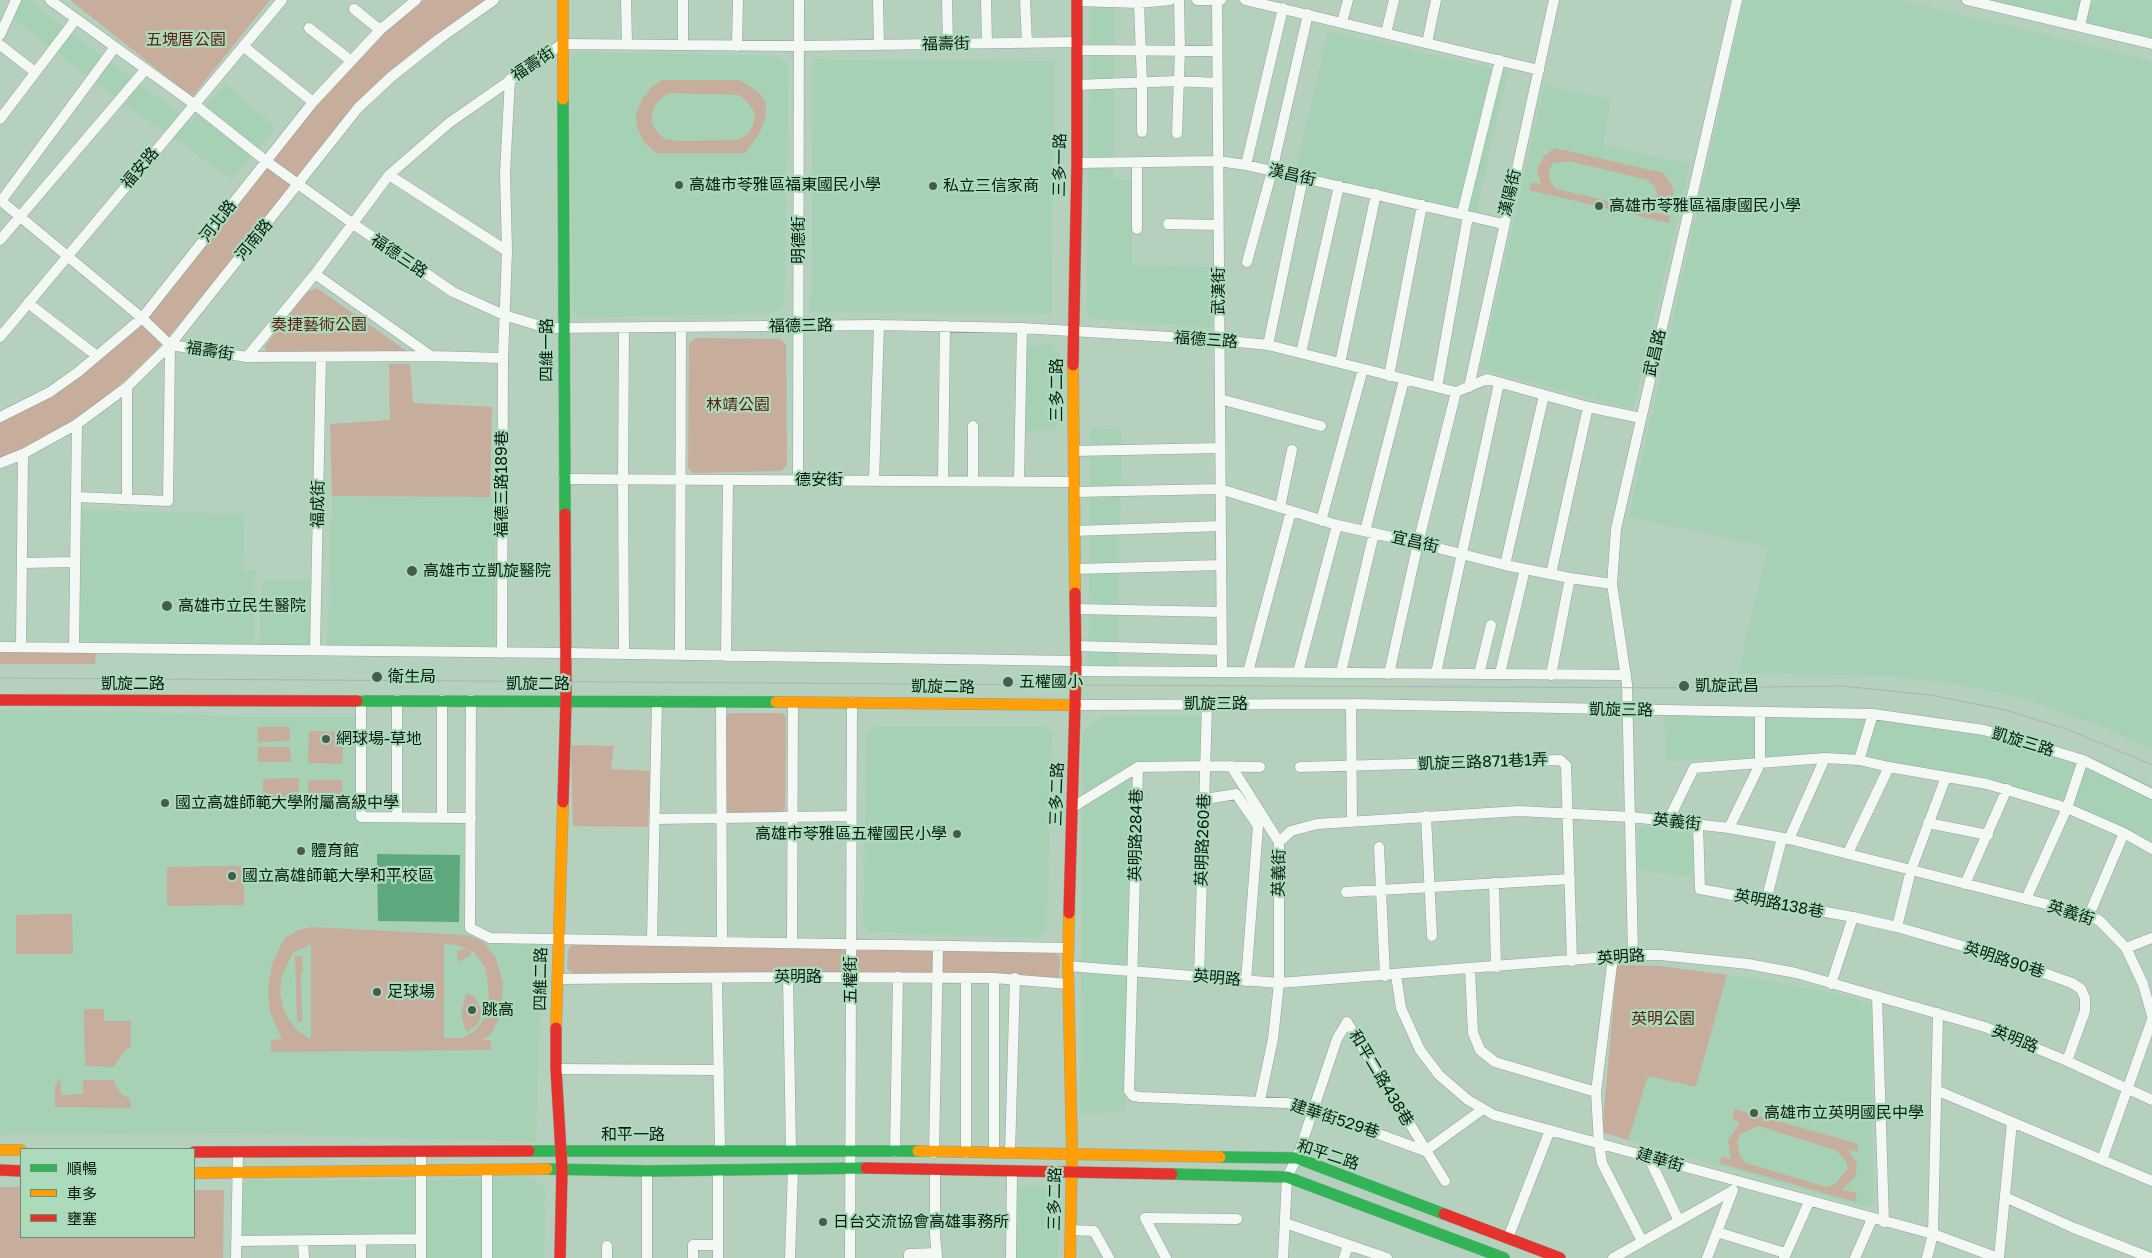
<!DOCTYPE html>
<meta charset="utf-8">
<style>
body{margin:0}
#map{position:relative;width:2152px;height:1258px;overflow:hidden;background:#b6d0be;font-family:"Golos Text","Noto Sans TC",sans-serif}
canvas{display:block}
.legend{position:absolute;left:20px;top:1148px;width:175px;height:90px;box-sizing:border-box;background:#abdbbb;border:1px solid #6b8f77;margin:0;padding:6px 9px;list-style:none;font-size:15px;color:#0a1c11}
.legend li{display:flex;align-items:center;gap:10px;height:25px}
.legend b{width:25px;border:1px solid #6b8f77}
</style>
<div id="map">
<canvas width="2152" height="1258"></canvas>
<ul class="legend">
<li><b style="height:6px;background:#30b455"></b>順暢</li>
<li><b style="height:6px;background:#ff9f0a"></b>車多</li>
<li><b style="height:6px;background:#e5322d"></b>壅塞</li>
</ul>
</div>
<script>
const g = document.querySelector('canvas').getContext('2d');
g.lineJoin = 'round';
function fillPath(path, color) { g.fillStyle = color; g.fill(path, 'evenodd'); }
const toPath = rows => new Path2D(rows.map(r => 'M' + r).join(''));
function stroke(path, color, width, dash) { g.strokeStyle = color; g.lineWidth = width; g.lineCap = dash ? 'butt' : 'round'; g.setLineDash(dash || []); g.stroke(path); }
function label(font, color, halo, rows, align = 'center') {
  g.font = font + ' "Golos Text","Noto Sans TC",sans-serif'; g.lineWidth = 4.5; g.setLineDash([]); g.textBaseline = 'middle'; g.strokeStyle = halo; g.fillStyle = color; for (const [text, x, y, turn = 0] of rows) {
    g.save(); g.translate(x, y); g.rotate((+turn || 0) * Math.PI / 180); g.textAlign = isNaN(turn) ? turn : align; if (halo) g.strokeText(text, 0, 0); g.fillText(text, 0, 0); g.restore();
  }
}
fillPath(toPath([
 [13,0,28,0,191,122,225,84,276,128,232,179,124,104,7,14],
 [1089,0,1115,0,1114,180,1132,179,1132,265,1209,267,1213,328,1087,318],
 [1744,0,1901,0,2152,61,2152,749,2106,728,2025,699,1957,684,1889,676,1738,673,1768,547,1629,517],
 [1981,0,2152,0,2152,43],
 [1328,31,1508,72,1475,218,1294,177],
 [577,52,778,56,789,66,784,305,773,313,579,318,572,310,570,60],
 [813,59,1054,61,1052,314,811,312],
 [1544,85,1611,100,1603,145,1690,164,1633,409,1481,369],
 [1052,344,1060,355,1057,429,1026,431,1025,346],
 [1091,428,1122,430,1117,667,1092,669,1088,663],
 [332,496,495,497,495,646,327,645],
 [82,510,245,514,243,570,256,570,253,646,78,641],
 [262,580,316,580,312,647,259,646],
 [1663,706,1819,708,1928,715,2010,734,2107,763,2152,786,2152,842,2062,802,1976,778,1851,755,1667,761],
 [0,710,115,711,248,717,356,717,356,821,464,822,463,930,489,943,542,942,536,1142,235,1133,0,1135],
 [1103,716,1204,716,1204,764,1136,765,1125,1111,1080,1114,1083,732],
 [874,726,1045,726,1052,733,1047,928,1038,938,869,932,863,922,867,733],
 [1643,826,1691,834,1696,843,1693,877,1639,870,1637,830],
 [1727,975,1765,980,1829,992,1872,1004,1873,1203,1863,1207,1628,1140,1648,1076,1696,1087],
 [531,1176,545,1189,544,1258,425,1258,424,1233,248,1238,240,1231,240,1190,247,1180,431,1180],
 [1043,1185,1059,1195,1058,1258,1015,1258,1017,1186]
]), '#a7d1b4');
fillPath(toPath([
 [70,0,270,0,192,97],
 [424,0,488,0,389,75,282,198,166,340,145,361,105,399,57,433,0,459,0,423,53,395,129,326,291,128,394,23],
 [662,80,739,80,751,87,760,94,766,104,765,120,759,134,745,153,656,153,644,142,637,127,636,115,642,99,652,87],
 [669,93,739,95,748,103,755,113,753,125,748,134,737,140,676,141,665,139,658,133,652,124,652,115,654,107,660,99],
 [1555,148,1663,173,1672,185,1674,193,1671,200,1653,212,1670,216,1669,223,1529,190,1532,182,1541,185,1537,169,1545,155],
 [1569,161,1648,180,1655,187,1657,194,1654,201,1637,208,1556,189,1550,181,1549,170,1553,163],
 [317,288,411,354,266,353,265,346,307,292],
 [696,338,780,339,786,344,787,465,781,471,693,473,688,467,689,343],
 [389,364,410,364,413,403,492,407,490,497,332,496,330,424,390,420],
 [0,651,96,652,95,664,0,664],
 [729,713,782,713,786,717,785,808,781,813,729,814,725,810,725,718],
 [258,727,290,727,290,741,258,742],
 [309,731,344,732,342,764,308,763],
 [571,745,614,746,611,769,650,771,648,827,573,826],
 [258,747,290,747,291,762,258,762],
 [299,778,299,798,263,798,263,779],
 [308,780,342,780,342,799,308,799],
 [244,866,244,905,167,906,167,867],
 [72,914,73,954,16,954,16,915],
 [311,927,467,935,482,941,495,956,503,983,501,1015,491,1034,483,1040,490,1040,491,1050,271,1052,271,1040,282,1039,270,1012,268,990,272,964,284,939,296,931],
 [311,944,311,1038,310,1039,297,1030,289,1020,283,1008,280,992,282,975,293,953],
 [444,944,457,945,474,952,485,967,487,976,489,998,485,1018,475,1031,463,1038,444,1038],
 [572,943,1054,952,1060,957,1059,977,1054,980,574,974,567,969,568,950],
 [465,949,470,951,471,955,458,962,457,951],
 [295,956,302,956,303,973,301,974,302,1022,297,1022],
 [1617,965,1661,966,1727,975,1696,1087,1648,1076,1628,1140,1602,1132],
 [466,994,473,996,478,1002,482,1013,477,1025,466,1032,461,1014],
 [84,1009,104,1009,104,1021,131,1021,131,1046,123,1052,114,1067,85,1066],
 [60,1078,61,1095,83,1094,83,1080,114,1080,117,1089,123,1095,130,1099,131,1108,55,1107,55,1086],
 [1735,1109,1858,1144,1857,1152,1848,1149,1857,1164,1856,1175,1842,1190,1857,1193,1855,1202,1719,1163,1722,1157,1731,1159,1728,1140,1740,1123,1732,1119],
 [1758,1126,1836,1150,1846,1161,1848,1169,1835,1184,1826,1187,1746,1163,1740,1156,1737,1142,1741,1134],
 [0,1187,21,1187,21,1237,194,1237,194,1190,224,1190,223,1258,0,1258]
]), '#c6ad9c');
fillPath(toPath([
 [377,854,460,855,459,922,378,921]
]), '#5ea87e');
const street = toPath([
 [50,0,194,104,266,161,352,223,453,292,504,315,547,328,879,325,1022,328,1219,340,1268,345,1456,392,1487,379,1588,407,1641,418],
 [626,0,627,44],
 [683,0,683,45],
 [878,0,879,45],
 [947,0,948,44],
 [986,0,987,43],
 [1025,0,1027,43],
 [1197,0,1221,0],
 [1217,0,1222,671],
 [1245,0,1539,70],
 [1967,0,2152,44],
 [1077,1,1139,3,1170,0],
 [1139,3,1142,84,1142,132],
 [354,9,380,30],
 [1342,22,1348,0],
 [2080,26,2086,0],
 [309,28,350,60],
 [1386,33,1394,0],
 [0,35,16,0],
 [1427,43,1436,0],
 [0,45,35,72],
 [243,46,313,102],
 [737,46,738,0],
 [1077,50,1217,51],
 [1077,85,1178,81,1217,83],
 [0,119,76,19],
 [1177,133,1180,50,1179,0],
 [1077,163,1218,161,1246,165,1503,224],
 [1246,165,1283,8],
 [389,175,507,251],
 [0,200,142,318,170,345],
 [1,201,115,47],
 [1462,214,1500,60],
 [1168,224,1218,225],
 [1137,229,1137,163],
 [0,240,145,70],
 [1247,262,1272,171,1308,14],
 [315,274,431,356],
 [28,303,97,356],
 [0,337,282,0],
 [170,345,247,357,315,274,389,175,449,123,562,44,798,46,1077,42],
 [1268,345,1303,178],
 [1301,353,1339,186],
 [247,357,431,356,503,358],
 [1340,363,1376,194],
 [1389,376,1422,205],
 [1437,387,1468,216],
 [1469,387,1554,0],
 [1220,399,1321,426],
 [0,417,50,392,78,372,142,318,313,102,380,30,416,0],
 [973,426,973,480],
 [1074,451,1220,448],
 [0,463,23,454,77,424,127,387,170,345,358,108,391,77,439,39,494,0],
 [564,479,1074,482],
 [798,480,799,0],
 [874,480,879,325],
 [943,480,945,326],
 [1019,480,1022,328],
 [1074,492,1220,489,1337,525,1418,543,1505,565,1570,578,1612,584],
 [77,497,168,501,170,345],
 [127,499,127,387],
 [1280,507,1292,450],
 [1321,521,1363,369],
 [1074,531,1221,526],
 [1365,531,1404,380],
 [22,563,75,562],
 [1505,565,1544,395],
 [1075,569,1221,565],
 [1551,574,1588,407],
 [1075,609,1221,612],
 [1075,646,1222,650],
 [0,647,566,653,1075,661],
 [21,647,23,454],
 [74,647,77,424],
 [315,650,321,357],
 [502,653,503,358,507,251,505,173,510,79],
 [624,654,623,480,624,328],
 [680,655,681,327],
 [726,656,728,481],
 [1076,671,1626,675],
 [1248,672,1291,511],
 [1298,672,1337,525],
 [1341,672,1374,533],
 [1436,673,1499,383],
 [1500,673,1525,569],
 [1389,674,1418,543,1456,392],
 [1479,674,1491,625],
 [1551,675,1570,578],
 [361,700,361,817,471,818],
 [471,700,470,928,490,938,1068,948],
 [721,702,722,942],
 [1351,704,1352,821],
 [1076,705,1351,704,1873,714,1984,730,2083,760,2152,794],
 [1859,760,1873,714],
 [1231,766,1279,842],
 [1260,767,1205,766,1138,767,1129,1091,1133,1096,1141,1097,1287,1103,1313,1110,1425,1151,1483,1109],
 [1300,767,1560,760,1566,765,1572,961],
 [1205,799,1236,794,1258,826,1246,981],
 [1073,807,1138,767],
 [1426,816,1432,936],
 [397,817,397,700],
 [442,818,442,700],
 [655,819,852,816],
 [1668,821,1694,768,1825,758,1859,760,1889,767,1987,784,2067,808,2124,833,2152,849],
 [1928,823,1988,835],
 [1698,824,1700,889,1853,917,1831,984],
 [1729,828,1760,764,1760,712],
 [1789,839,1825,758],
 [1379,847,1385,976],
 [1848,853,1889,767],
 [1494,883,1496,967],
 [1965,884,2007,789],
 [1346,892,1570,879],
 [2026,899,2067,808,2083,760],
 [1766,901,1782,838],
 [2089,915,2124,833],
 [1853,917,1897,927,1990,954,2072,983,2081,989,2085,998,2085,1011,2067,1061],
 [1897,927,1911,870,1946,777],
 [652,940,657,701],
 [792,943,793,702],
 [2126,948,2152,938],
 [1633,955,1627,684,1612,584,1616,529,1737,0],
 [1613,957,1596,1092,1599,1144,1602,1163,1642,1241],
 [1068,966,1279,983,1633,955,1660,955,1748,964,1796,973,1985,1027,2067,1061,2152,1100],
 [1470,969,1473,1033,1480,1050,1495,1062,1596,1092],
 [1396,975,1401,1008,1420,1050,1439,1075,1468,1100,1494,1115,1933,1234,1998,1258],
 [788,977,791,1150],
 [1199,977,1207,704],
 [717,978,720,1150],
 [966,978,966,1153],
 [557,979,788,977,994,978,1069,984],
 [1877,996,1884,1222],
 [556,1069,719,1070],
 [1936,1090,2152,1181],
 [1260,1100,1273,1039,1279,983,1279,842,1291,831,1317,824,1519,811,1631,817,1729,828,1789,839,2089,915,2100,921,2126,948,2143,984,2152,1016],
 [895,1152,898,977],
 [934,1153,938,946],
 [994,1153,994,978],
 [1010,1153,1015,978],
 [1648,1156,1679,1221],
 [2102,1160,2152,1020],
 [935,1170,935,1235,937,1258],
 [487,1171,487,1258],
 [647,1171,647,1258],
 [2005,1197,2074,1228,2151,1258],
 [1285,1223,1387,1258],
 [1071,1230,1094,1231,1109,1258],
 [1717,1232,1785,1253],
 [1508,1238,1550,1130],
 [236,1241,421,1239],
 [361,1241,361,1258],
 [303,1242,304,1258],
 [236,1258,238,1152],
 [421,1258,421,1152],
 [607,1258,607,1246],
 [693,1258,693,1245,718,1245],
 [718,1258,718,1170],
 [790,1258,793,1169],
 [850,1258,852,702],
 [909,1258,909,1254,937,1253],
 [1011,1258,1012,1171],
 [1166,1258,1145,1218,1237,1219],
 [1283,1258,1287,1177,1297,1158,1337,1039,1347,1022,1445,1181],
 [1344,1258,1348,1245],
 [1613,1258,1730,1192],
 [1707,1258,1733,1190],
 [1784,1258,1809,1202],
 [1855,1258,1872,1219],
 [1927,1258,1933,1234,1938,1013],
 [1999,1258,2012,1122]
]);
const fast = toPath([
 [563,99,565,514],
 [357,701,776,702],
 [529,1151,918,1151],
 [1220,1157,1297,1158,1444,1214],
 [547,1169,647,1171,866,1168],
 [1172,1174,1287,1177,1504,1258]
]);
const slow = toPath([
 [563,0,563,99],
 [1073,365,1075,593],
 [776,702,1076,705],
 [1069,913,1068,966,1072,1153,1070,1258],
 [556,1028,563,802],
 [0,1150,21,1150],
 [918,1151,1220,1157],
 [194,1173,547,1169]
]);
const jam = toPath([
 [1073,365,1077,163,1077,0],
 [0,700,357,701],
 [563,802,566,701,565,514],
 [1069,913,1076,671,1075,593],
 [556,1028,556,1069,562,1169,560,1258],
 [194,1152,529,1151],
 [866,1168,1172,1174],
 [0,1170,21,1171],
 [1444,1214,1560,1258]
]);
stroke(street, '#90a496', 11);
stroke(fast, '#90a496', 12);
stroke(slow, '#90a496', 12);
stroke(jam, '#90a496', 12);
stroke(street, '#f4f8f5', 10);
stroke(fast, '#30b455', 11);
stroke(slow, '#ff9f0a', 11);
stroke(jam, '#e5322d', 11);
stroke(toPath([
 [0,678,1076,685,1684,688,1842,686,1930,695,2006,710,2072,731,2152,765]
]), '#acb1ae', 1);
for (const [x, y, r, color] of [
 [679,185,5,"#465b4e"],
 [933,186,5,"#465b4e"],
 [1599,206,5,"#465b4e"],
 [412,571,6,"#465b4e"],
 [167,606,6,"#465b4e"],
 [377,677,6,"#465b4e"],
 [1008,682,6,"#465b4e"],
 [1684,686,6,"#465b4e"],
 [326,739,5,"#465b4e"],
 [165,803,5,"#465b4e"],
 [957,834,5,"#465b4e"],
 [301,851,5,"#465b4e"],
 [232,876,5,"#465b4e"],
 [377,992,5,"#465b4e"],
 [472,1010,5,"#465b4e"],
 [1754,1113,5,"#465b4e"],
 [823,1222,5,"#465b4e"]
]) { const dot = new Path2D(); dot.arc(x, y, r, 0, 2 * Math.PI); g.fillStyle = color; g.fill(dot); stroke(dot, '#abdbbb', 2); }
label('16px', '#5b2011', '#abdbbb', [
 ["五塊厝公園",186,40],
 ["奏捷藝術公園",319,325],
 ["林靖公園",738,405],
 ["英明公園",1663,1019]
]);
label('16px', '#0a1c11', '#abdbbb', [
 ["福壽街",946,44,-1],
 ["福壽街",533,64,-34],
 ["三多一路",1060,165,-89],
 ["福安路",140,168,-50],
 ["漢昌街",1292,175,13],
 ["漢陽街",1510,193,-77],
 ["河北路",218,221,-52],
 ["河南路",254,240,-51],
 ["明德街",799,240,-90],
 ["福德三路",399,256,34],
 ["武漢街",1219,291,-90],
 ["福德三路",801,326,-1],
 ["福德三路",1206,340,4],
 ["四維一路",547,350,-90],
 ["福壽街",210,351,9],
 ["武昌路",1655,353,-77],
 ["三多二路",1057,390,-90],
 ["德安街",819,480],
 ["福德三路189巷",502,484,-90],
 ["福成街",318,504,-89],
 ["宜昌街",1415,542,13],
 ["凱旋二路",133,684],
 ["凱旋二路",538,684],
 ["凱旋二路",943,687,1],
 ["凱旋三路",1216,704],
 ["凱旋三路",1621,710,1],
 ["凱旋三路",2023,742,17],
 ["凱旋三路871巷1弄",1483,762,-2],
 ["三多二路",1057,794,-88],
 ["英義街",1677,822,6],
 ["英明路284巷",1136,835,-89],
 ["英明路260巷",1203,840,-88],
 ["英義街",1279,873,-89],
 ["英明路138巷",1779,904,11],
 ["英義街",2071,913,18],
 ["英明路",1621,957,-4],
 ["英明路90巷",2004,960,18],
 ["英明路",798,977],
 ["英明路",1217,978,5],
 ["四維二路",541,979,-89],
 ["五權街",851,980,-90],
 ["英明路",2015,1039,22],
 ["和平二路438巷",1381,1078,59],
 ["建華街529巷",1335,1119,18],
 ["和平一路",633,1135],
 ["和平二路",1328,1155,18],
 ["建華街",1660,1160,16],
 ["三多二路",1055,1199,-89]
]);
label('16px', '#0a1c11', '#abdbbb', [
 ["高雄市苓雅區福東國民小學",689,185],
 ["私立三信家商",943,186],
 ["高雄市苓雅區福康國民小學",1609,206],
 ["高雄市立凱旋醫院",423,571],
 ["高雄市立民生醫院",178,606],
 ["衛生局",388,677],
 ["五權國小",1019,682],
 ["凱旋武昌",1695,686],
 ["網球場-草地",336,739],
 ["國立高雄師範大學附屬高級中學",175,803],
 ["高雄市苓雅區五權國民小學",947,834,"right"],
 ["體育館",311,851],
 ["國立高雄師範大學和平校區",242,876],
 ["足球場",387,992],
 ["跳高",482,1010],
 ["高雄市立英明國民中學",1764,1113],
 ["日台交流協會高雄事務所",833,1222]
], 'left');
</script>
